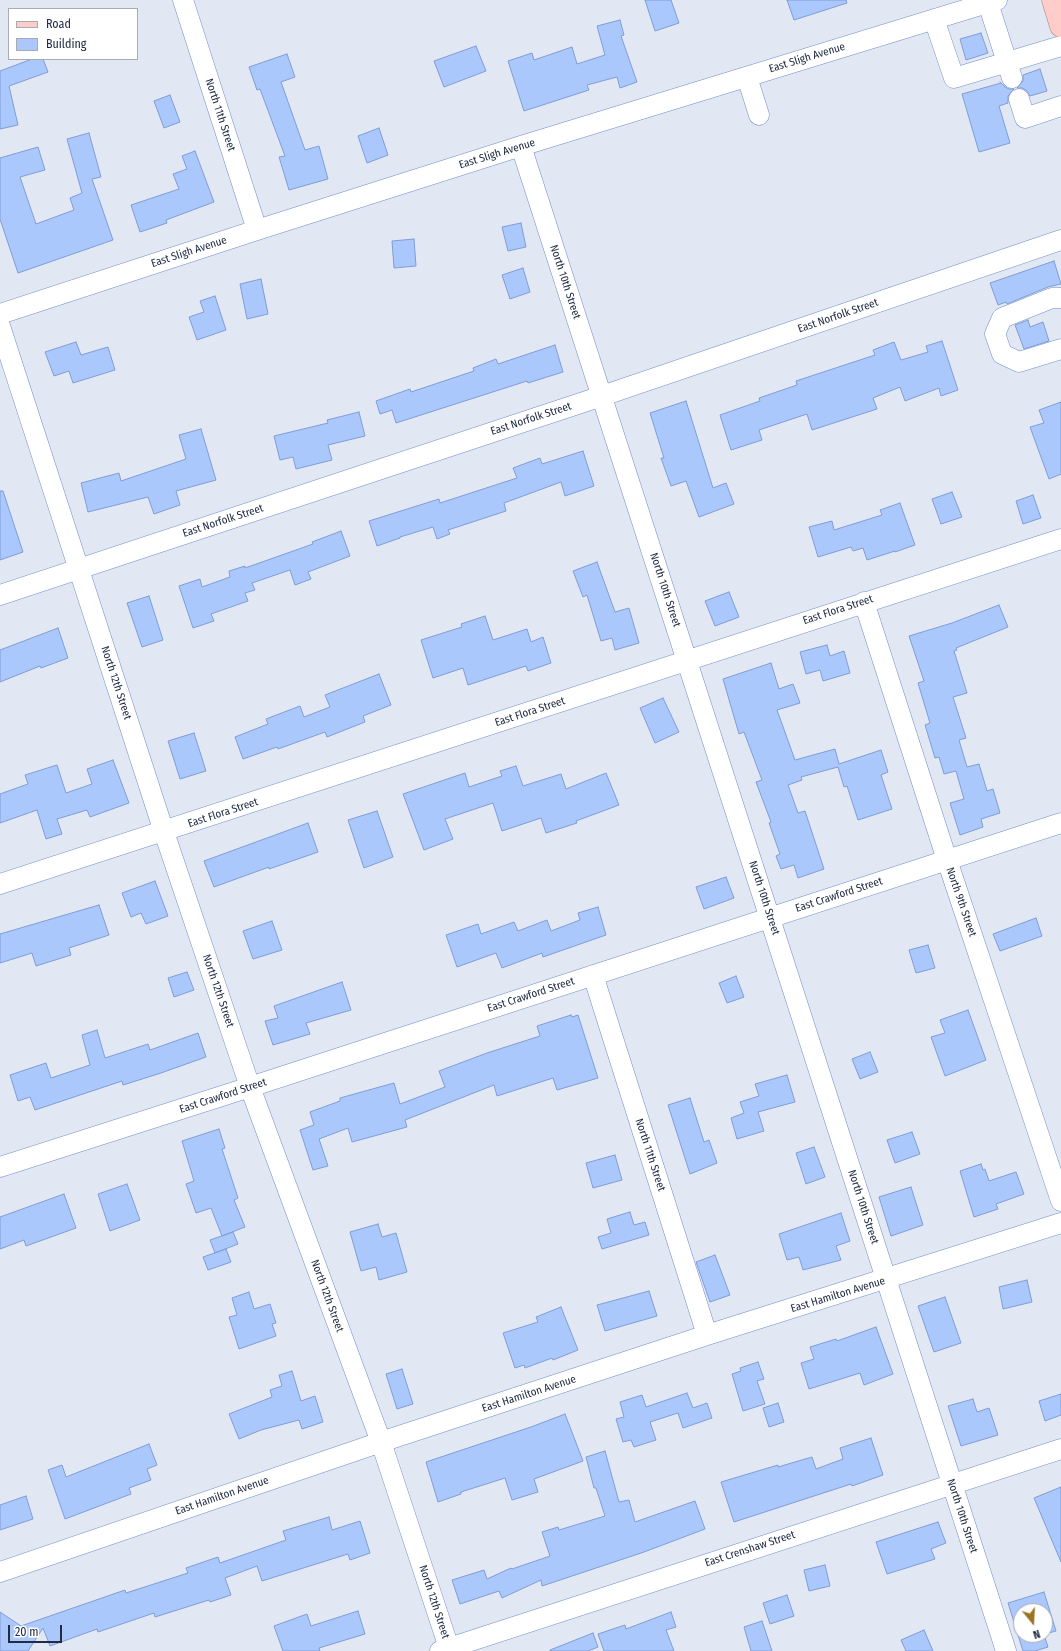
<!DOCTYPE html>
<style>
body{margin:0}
#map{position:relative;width:1061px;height:1651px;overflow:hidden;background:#e1e8f4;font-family:"Fira Sans Condensed",sans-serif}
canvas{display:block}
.legend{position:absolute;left:8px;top:8px;width:130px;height:52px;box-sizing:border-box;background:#fff;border:1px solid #a6abb4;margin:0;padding:5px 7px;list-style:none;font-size:12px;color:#202c43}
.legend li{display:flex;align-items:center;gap:8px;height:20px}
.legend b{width:20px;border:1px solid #a6abb4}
.north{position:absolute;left:1013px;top:1603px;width:40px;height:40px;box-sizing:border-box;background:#fff;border:1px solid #a6abb4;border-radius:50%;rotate:162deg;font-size:11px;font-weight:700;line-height:16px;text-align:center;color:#202c43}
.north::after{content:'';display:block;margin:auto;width:14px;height:18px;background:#9b7521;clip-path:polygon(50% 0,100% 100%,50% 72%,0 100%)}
.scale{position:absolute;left:8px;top:1625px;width:54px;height:18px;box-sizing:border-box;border:2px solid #202c43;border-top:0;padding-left:5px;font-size:12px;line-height:14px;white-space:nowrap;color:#202c43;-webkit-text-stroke:3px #fff;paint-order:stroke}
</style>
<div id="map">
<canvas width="1061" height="1651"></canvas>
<ul class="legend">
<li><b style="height:5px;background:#feccc9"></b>Road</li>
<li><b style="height:11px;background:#abc8fd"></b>Building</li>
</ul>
<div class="north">N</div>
<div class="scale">20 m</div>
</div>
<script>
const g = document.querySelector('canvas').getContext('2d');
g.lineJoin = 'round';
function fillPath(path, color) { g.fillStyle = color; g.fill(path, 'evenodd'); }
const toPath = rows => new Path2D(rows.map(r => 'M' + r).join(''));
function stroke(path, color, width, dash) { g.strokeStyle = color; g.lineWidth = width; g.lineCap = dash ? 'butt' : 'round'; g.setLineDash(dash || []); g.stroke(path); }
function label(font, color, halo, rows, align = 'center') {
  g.font = font + ' "Fira Sans Condensed",sans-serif'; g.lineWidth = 3; g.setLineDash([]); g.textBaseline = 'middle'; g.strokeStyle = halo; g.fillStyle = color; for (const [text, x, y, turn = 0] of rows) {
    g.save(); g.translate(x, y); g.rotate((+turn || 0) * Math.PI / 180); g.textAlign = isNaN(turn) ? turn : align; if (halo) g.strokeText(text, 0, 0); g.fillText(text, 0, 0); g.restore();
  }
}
const building = toPath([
 [645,0,671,0,679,23,655,31,645,0],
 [787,0,846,0,847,3,794,20,787,0],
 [620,20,624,35,621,36,637,82,620,88,617,77,587,85,589,90,524,111,508,61,532,53,534,60,572,47,577,64,605,55,597,26,620,20],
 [981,33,988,53,966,60,960,39,981,33],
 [476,46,486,71,444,87,434,61,476,46],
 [287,54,295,77,281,82,305,150,319,146,328,179,289,190,279,157,285,156,260,89,257,90,249,67,287,54],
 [32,59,43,59,48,72,9,86,18,125,0,129,0,71,32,59],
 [1040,69,1047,91,1030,96,1026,90,1022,88,1017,88,1023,81,1023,75,1040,69],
 [1000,82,1005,87,1009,89,1014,89,1008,96,1008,103,999,106,1010,143,979,152,962,94,1001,83,1000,82],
 [170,95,180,122,164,128,154,101,170,95],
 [379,128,388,155,367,163,358,136,379,128],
 [89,133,101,177,92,179,113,240,18,273,0,219,0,158,38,147,45,170,20,177,36,224,74,210,70,198,82,193,67,139,89,133],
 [195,151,214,202,166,220,167,223,140,232,131,205,179,189,173,174,187,169,182,156,195,151],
 [521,223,526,247,508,251,502,227,521,223],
 [414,239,416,266,394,268,392,241,414,239],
 [1054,261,1061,284,1048,287,1007,304,1006,302,998,305,990,283,1054,261],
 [523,268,530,292,510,299,502,275,523,268],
 [261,279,268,314,247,319,240,284,261,279],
 [215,296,226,330,197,340,189,317,204,312,200,301,215,296],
 [1028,320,1030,327,1043,322,1049,341,1024,349,1015,325,1028,320],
 [942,341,958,390,941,396,939,388,905,401,900,387,873,398,877,409,812,430,807,414,759,430,762,440,731,450,720,415,760,401,759,398,797,385,796,381,875,355,873,350,894,342,901,360,928,352,926,346,942,341],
 [76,342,81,355,108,347,115,370,73,383,69,371,54,376,45,352,76,342],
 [555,345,563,372,528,383,527,381,396,423,392,410,380,414,376,401,410,389,411,392,474,371,473,368,496,359,498,364,555,345],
 [686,401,713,488,726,483,734,504,699,517,686,481,671,486,661,458,664,458,650,413,686,401],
 [1061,402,1061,474,1049,479,1030,427,1044,423,1039,410,1061,402],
 [359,412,365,436,328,445,332,460,296,469,293,457,280,460,274,436,328,423,327,420,359,412],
 [201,429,216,480,176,491,180,505,154,514,148,497,88,512,81,483,119,473,121,481,186,459,179,435,201,429],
 [583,451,594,486,565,496,561,482,504,503,506,511,448,530,450,534,437,539,433,527,400,537,400,538,377,546,369,521,439,499,440,503,517,478,513,468,540,458,542,464,583,451],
 [0,491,3,491,23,552,0,560,0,491],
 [952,492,962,517,941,524,932,499,952,492],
 [1033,495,1041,518,1023,524,1016,501,1033,495],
 [900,503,915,545,895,552,895,551,867,560,863,548,853,551,851,547,818,557,809,527,832,521,834,530,882,515,880,510,900,503],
 [341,531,350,556,308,572,311,579,295,585,290,570,252,583,255,590,245,593,248,601,211,614,214,621,193,628,179,586,200,579,202,587,230,577,229,571,245,566,245,568,313,544,312,542,341,531],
 [597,562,615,612,629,608,639,643,615,650,612,638,601,641,587,595,583,597,573,571,597,562],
 [729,592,739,617,715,626,705,601,729,592],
 [149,596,163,640,142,647,127,603,149,596],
 [999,605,1008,627,956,648,957,650,954,651,967,693,953,697,966,738,959,740,967,767,979,764,987,791,993,789,1000,813,981,819,983,827,960,835,950,803,964,799,956,771,944,774,939,757,935,758,925,725,930,723,918,683,924,681,909,636,952,623,999,605],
 [485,616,493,640,527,629,531,642,543,637,551,663,528,671,526,666,468,685,463,668,433,678,421,640,462,627,461,624,485,616],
 [58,628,68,658,41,668,40,666,0,682,0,650,58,628],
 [827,645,830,656,844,651,850,673,823,681,820,670,806,674,800,652,827,645],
 [771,663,779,689,793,684,800,703,777,710,795,760,835,749,839,764,881,750,888,772,881,775,892,809,858,820,847,786,844,787,838,767,801,777,802,780,788,785,798,813,805,811,824,869,798,878,794,865,781,869,776,856,780,854,769,823,771,822,756,782,762,780,744,732,739,734,723,679,771,663],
 [379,674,391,705,363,716,365,722,327,737,325,732,278,749,277,747,243,759,235,737,268,724,266,719,300,706,304,717,330,707,325,695,379,674],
 [663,698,679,732,655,743,640,708,663,698],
 [194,733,206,771,180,779,168,741,194,733],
 [113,760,129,803,90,817,87,810,57,819,62,834,46,839,37,810,0,823,0,794,28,784,25,775,57,765,66,793,92,784,87,769,113,760],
 [516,766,523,786,561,774,566,789,606,773,619,805,576,821,577,823,546,833,541,818,502,831,493,803,445,819,453,839,424,850,403,794,465,773,469,787,502,776,500,771,516,766],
 [377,811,393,857,364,868,348,820,377,811],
 [308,823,318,852,269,869,269,867,214,887,204,861,308,823],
 [726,877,734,898,704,909,696,887,726,877],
 [155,881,168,916,146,924,141,913,131,917,122,893,155,881],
 [99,905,109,935,69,948,71,955,36,966,32,953,0,963,0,934,99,905],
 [598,907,606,935,543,957,542,953,502,968,496,953,457,967,446,935,478,924,481,934,514,922,518,931,547,920,551,931,580,920,578,913,598,907],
 [1036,918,1042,936,1000,951,993,934,1036,918],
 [272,921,282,950,253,959,243,931,272,921],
 [928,945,935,968,916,973,909,950,928,945],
 [187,972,194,990,174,997,168,978,187,972],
 [736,976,744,997,727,1003,719,983,736,976],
 [342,982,351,1010,306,1023,310,1034,273,1045,265,1021,278,1018,274,1006,342,982],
 [968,1010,986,1060,945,1076,931,1037,945,1033,940,1020,968,1010],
 [571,1015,572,1017,578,1015,598,1078,557,1090,553,1078,497,1096,494,1085,405,1120,407,1127,352,1142,348,1128,319,1139,328,1166,313,1170,300,1130,314,1125,310,1112,340,1101,340,1098,394,1083,400,1104,445,1087,439,1071,487,1053,540,1036,537,1026,571,1015],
 [97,1030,105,1058,148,1044,150,1050,198,1033,206,1057,158,1074,123,1085,122,1081,35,1110,30,1097,18,1101,10,1075,46,1063,51,1078,90,1065,82,1035,97,1030],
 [870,1052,878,1072,860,1079,852,1059,870,1052],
 [787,1075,795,1102,758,1112,764,1131,737,1139,731,1118,744,1113,740,1102,759,1096,755,1084,787,1075],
 [690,1098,704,1142,709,1140,717,1163,690,1174,668,1105,690,1098],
 [219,1129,225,1148,222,1149,238,1198,234,1200,245,1227,222,1236,211,1208,196,1213,186,1184,194,1181,182,1141,219,1129],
 [912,1132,920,1154,895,1163,887,1140,912,1132],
 [814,1147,825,1177,806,1184,796,1153,814,1147],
 [615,1155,622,1180,593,1188,586,1163,615,1155],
 [981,1164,983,1170,985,1169,989,1181,1016,1172,1024,1194,996,1204,998,1209,974,1217,960,1171,981,1164],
 [127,1184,140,1220,110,1231,98,1194,127,1184],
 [911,1187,923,1225,891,1236,879,1197,911,1187],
 [64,1194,76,1228,26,1246,24,1240,0,1249,0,1217,64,1194],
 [630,1212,634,1225,645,1222,649,1235,602,1249,598,1237,611,1233,607,1219,630,1212],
 [841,1213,850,1241,836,1246,841,1260,803,1270,799,1257,787,1260,779,1234,841,1213],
 [378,1224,382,1237,396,1233,407,1272,379,1280,376,1267,361,1271,350,1232,378,1224],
 [233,1232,238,1244,215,1253,210,1240,233,1232],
 [226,1249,231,1262,208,1270,203,1257,226,1249],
 [715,1255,730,1295,710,1302,696,1262,715,1255],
 [1027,1280,1032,1302,1003,1309,999,1287,1027,1280],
 [649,1291,657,1316,605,1331,597,1305,649,1291],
 [249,1292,254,1309,270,1304,276,1323,272,1324,276,1336,239,1349,229,1317,237,1315,232,1298,249,1292],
 [945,1297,961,1343,934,1352,918,1306,945,1297],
 [561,1307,578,1350,553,1360,552,1358,525,1368,524,1365,515,1368,503,1333,538,1322,536,1317,561,1307],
 [876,1327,893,1374,864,1385,860,1373,809,1389,801,1363,814,1359,810,1347,836,1339,837,1341,876,1327],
 [758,1362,764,1379,757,1381,765,1404,743,1411,732,1374,741,1371,740,1368,758,1362],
 [402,1369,413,1404,397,1409,386,1374,402,1369],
 [292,1371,301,1401,315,1396,323,1422,302,1429,299,1420,261,1430,239,1439,229,1414,272,1397,270,1390,282,1386,279,1375,292,1371],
 [687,1393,693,1408,707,1403,712,1418,683,1428,678,1413,650,1422,656,1440,634,1447,631,1440,623,1442,616,1419,624,1417,620,1402,642,1395,646,1407,687,1393],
 [1061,1394,1061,1415,1045,1421,1039,1401,1061,1394],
 [973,1399,977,1412,989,1408,998,1435,961,1446,948,1406,973,1399],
 [778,1403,784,1422,769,1427,763,1408,778,1403],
 [565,1414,583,1461,534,1479,538,1492,512,1500,505,1478,461,1492,461,1494,438,1502,426,1462,531,1427,565,1414],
 [871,1438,883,1475,852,1486,851,1484,734,1522,721,1482,778,1465,778,1467,812,1457,816,1469,843,1459,840,1448,871,1438],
 [149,1444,157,1465,147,1469,151,1480,129,1488,131,1494,65,1519,48,1470,62,1465,66,1477,149,1444],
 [605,1451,619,1502,629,1500,635,1522,695,1501,705,1529,644,1552,542,1586,541,1580,502,1598,499,1591,460,1604,452,1580,484,1570,487,1579,511,1568,512,1569,550,1556,542,1532,558,1527,559,1530,605,1516,596,1488,594,1488,586,1457,605,1451],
 [1061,1487,1061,1562,1034,1498,1061,1487],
 [26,1496,33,1519,0,1530,0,1505,26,1496],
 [329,1517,332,1530,360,1521,370,1553,350,1560,348,1554,262,1581,257,1566,225,1578,231,1595,210,1602,209,1600,155,1617,154,1613,98,1632,97,1629,50,1646,43,1628,28,1651,0,1651,0,1612,21,1626,125,1590,126,1593,188,1573,186,1568,218,1557,220,1563,286,1540,283,1531,329,1517],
 [938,1522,946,1543,931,1549,935,1559,887,1574,876,1542,938,1522],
 [825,1565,830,1586,809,1591,804,1570,825,1565],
 [1044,1592,1056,1631,1045,1634,1045,1611,1021,1611,1021,1635,1044,1635,1048,1647,1035,1651,1023,1651,1008,1603,1044,1592],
 [787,1595,794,1616,770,1624,763,1603,787,1595],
 [358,1611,365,1634,319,1648,320,1651,283,1651,274,1626,307,1614,311,1626,358,1611],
 [671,1612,676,1627,666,1630,674,1651,604,1651,598,1634,625,1625,626,1629,671,1612],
 [762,1621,772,1651,751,1651,744,1627,762,1621],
 [924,1630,933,1651,906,1651,901,1640,924,1630],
 [593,1633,598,1647,588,1651,550,1651,550,1650,593,1633]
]);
fillPath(building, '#abc8fd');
stroke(building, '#7f9cd5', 1);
const minor = toPath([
 [183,0,257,230],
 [988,3,1012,78],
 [934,19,954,78,1061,46],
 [747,77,759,115],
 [1019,99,1025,118,1061,106],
 [521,146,1006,1651],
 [1061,298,1052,298,1002,318,995,334,1002,354,1019,362,1061,349],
 [0,314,257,230,521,146,997,0],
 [0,326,164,832,250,1087,381,1442,450,1651],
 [0,595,602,396,1061,240],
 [864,602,947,860,1061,1201],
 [0,884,1061,539],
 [593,975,707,1335],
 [0,1167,250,1087,1061,823],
 [0,1572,381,1442,707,1335,1061,1223],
 [440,1651,1061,1449]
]);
const major = toPath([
 [1053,0,1061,26]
]);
stroke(minor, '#728fc7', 21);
stroke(major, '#b07e83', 23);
stroke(minor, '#fff', 20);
stroke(major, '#feccc9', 22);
label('11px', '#202c43', '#fff', [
 ["East Sligh Avenue",807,58,-17],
 ["North 11th Street",220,115,72],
 ["East Sligh Avenue",497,154,-17],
 ["East Sligh Avenue",189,252,-18],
 ["North 10th Street",565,282,72],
 ["East Norfolk Street",838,316,-19],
 ["East Norfolk Street",531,419,-18],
 ["East Norfolk Street",223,521,-18],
 ["North 10th Street",665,590,72],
 ["East Flora Street",838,610,-18],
 ["North 12th Street",116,683,72],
 ["East Flora Street",530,712,-18],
 ["East Flora Street",223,813,-18],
 ["East Crawford Street",839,895,-18],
 ["North 10th Street",764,898,72],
 ["North 9th Street",961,902,71],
 ["North 12th Street",218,991,71],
 ["East Crawford Street",531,995,-18],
 ["East Crawford Street",223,1096,-18],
 ["North 11th Street",650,1155,72],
 ["North 10th Street",863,1207,72],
 ["East Hamilton Avenue",838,1295,-17],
 ["North 12th Street",327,1296,70],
 ["East Hamilton Avenue",529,1394,-18],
 ["East Hamilton Avenue",222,1496,-19],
 ["North 10th Street",962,1516,72],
 ["East Crenshaw Street",750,1549,-18],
 ["North 12th Street",434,1602,72]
]);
</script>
